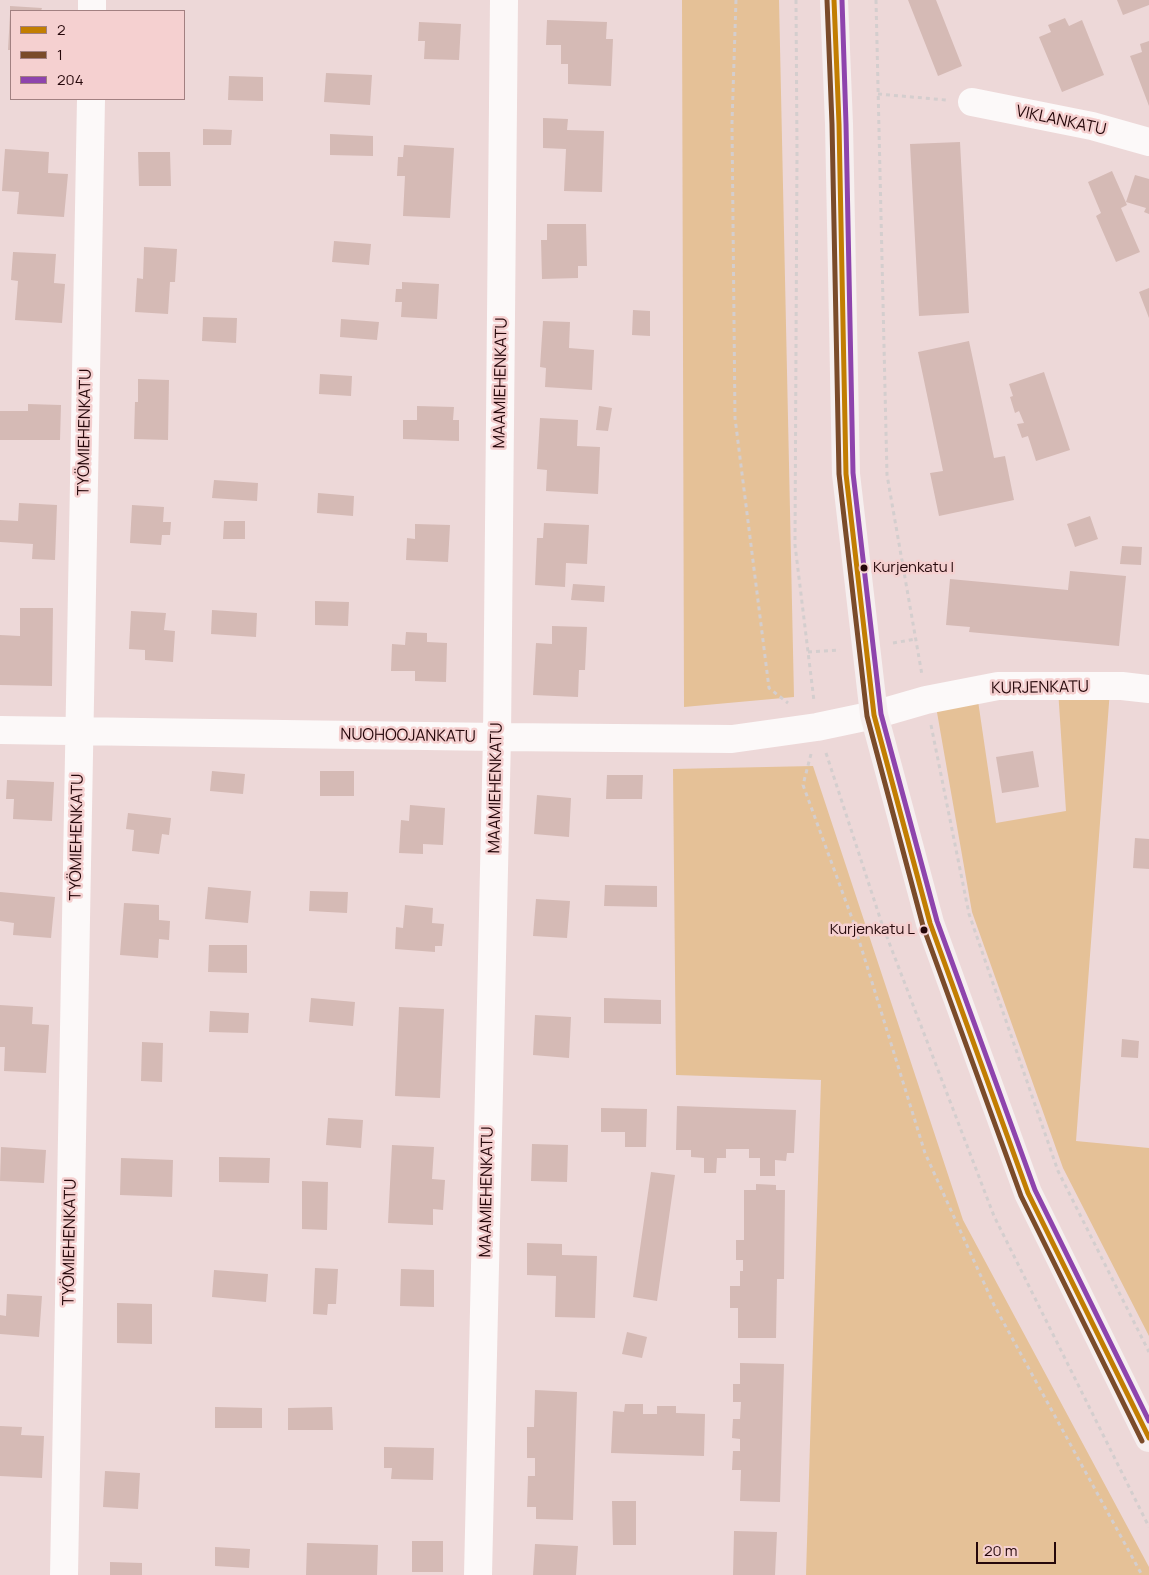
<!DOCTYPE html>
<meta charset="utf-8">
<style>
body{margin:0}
#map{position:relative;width:1149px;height:1575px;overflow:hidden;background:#edd8d8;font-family:Manrope,sans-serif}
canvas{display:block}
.legend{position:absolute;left:10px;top:10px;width:175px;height:90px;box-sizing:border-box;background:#f5d0d0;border:1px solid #a28081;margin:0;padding:6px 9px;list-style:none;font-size:15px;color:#25070a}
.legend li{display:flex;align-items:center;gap:10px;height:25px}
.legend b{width:25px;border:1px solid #a28081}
.scale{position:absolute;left:976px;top:1542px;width:80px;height:22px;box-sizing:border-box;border:2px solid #25070a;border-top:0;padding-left:6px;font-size:15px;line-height:18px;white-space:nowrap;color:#25070a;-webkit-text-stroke:4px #f5d0d0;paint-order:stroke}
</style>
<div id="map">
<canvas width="1149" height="1575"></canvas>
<ul class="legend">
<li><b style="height:6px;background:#c27e02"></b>2</li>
<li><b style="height:6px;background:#7a4b2a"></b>1</li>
<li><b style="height:6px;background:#8e44ad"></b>204</li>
</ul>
<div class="scale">20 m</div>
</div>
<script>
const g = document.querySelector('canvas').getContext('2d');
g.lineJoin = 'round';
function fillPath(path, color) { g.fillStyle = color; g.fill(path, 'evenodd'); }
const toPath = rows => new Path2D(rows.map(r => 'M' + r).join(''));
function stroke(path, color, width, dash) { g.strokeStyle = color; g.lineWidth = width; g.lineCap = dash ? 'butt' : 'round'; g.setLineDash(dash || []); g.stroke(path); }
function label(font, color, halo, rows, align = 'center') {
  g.font = font + ' Manrope,sans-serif'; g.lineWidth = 5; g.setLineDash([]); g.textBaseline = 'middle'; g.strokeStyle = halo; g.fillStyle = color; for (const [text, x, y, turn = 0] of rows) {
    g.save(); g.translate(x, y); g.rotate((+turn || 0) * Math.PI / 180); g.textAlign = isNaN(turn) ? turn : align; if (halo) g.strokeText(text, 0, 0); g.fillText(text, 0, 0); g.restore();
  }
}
fillPath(toPath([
 [682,0,779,0,794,697,684,707],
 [1058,689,1110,690,1076,1141,1149,1148,1149,1336,1063,1168,972,912,935,701,977,694,996,823,1066,811],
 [813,766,963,1220,1149,1567,1149,1575,806,1575,821,1080,676,1075,673,769]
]), '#e5c197');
fillPath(toPath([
 [908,0,936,0,962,66,938,76],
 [1117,0,1149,0,1149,5,1123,15],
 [10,6,42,8,41,11,10,11],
 [10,14,11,14,11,50,8,50],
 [1065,18,1069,26,1082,20,1104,75,1062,92,1039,37,1051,32,1048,25],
 [547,20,607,22,606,39,613,39,611,86,568,84,568,64,561,64,561,45,546,45],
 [419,22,461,24,459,60,424,59,425,41,418,41],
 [1149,41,1149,106,1130,56,1142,52,1140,44],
 [326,73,372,75,370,105,324,102],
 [229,76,263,77,263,101,228,100],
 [543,118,568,119,567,130,604,131,602,192,564,191,566,149,543,148],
 [203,129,232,130,231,145,203,145],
 [330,134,373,136,373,156,330,155],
 [960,142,969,313,919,316,910,144],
 [404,145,454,148,450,218,403,216,405,176,397,176,398,157,403,157],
 [5,149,49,152,48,173,68,174,64,217,17,214,19,192,2,191],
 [138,152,170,152,171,186,139,186],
 [1112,171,1127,205,1121,208,1140,252,1116,262,1096,216,1101,213,1088,182],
 [1135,175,1149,179,1149,214,1144,212,1146,208,1126,202],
 [547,224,586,224,587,266,578,266,578,278,542,279,541,240,547,240],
 [334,241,371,244,369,265,332,262],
 [144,247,177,249,175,282,170,282,168,314,135,312,137,278,143,279],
 [13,252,56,254,54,283,65,284,62,323,15,320,18,281,11,280],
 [402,282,439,284,437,319,401,317,402,302,395,302,396,289,402,289],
 [1149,288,1149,318,1139,292],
 [633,310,650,311,650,336,632,335],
 [203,317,237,318,236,343,202,341],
 [341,319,379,322,377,340,340,337],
 [543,321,570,322,569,348,594,350,592,390,545,387,546,368,540,367],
 [969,341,994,458,1005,456,1014,500,939,516,930,473,943,471,918,352],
 [1044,372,1070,450,1036,461,1028,436,1022,438,1017,424,1024,423,1019,411,1015,413,1010,397,1013,396,1009,384],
 [320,374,352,376,351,396,319,394],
 [138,379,169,380,168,440,134,439,135,402,138,402],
 [28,404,61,405,60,440,0,440,0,411,28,411],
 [417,406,454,407,453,420,459,420,459,441,403,439,403,420,417,420],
 [599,406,612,408,608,431,596,430],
 [540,418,578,420,577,446,600,447,598,494,546,491,547,470,537,469],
 [214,480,258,483,257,501,212,498],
 [318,493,354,496,353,516,317,513],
 [19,503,57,505,55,560,32,559,33,544,0,542,0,520,18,521],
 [132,505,164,507,163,522,171,522,170,535,162,535,161,545,130,543],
 [1090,516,1098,539,1075,547,1067,524],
 [224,521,245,521,245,539,223,539],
 [544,523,589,525,587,564,566,563,565,587,535,585,537,538,543,538],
 [415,524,450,525,448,562,406,560,407,538,415,539],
 [1122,546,1142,547,1141,565,1120,564],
 [1070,571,1126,576,1119,646,969,632,970,627,946,625,950,579,1068,590],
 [573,584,605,586,604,602,571,600],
 [315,601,349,602,348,626,315,625],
 [20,608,53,608,52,686,0,685,0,635,20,636],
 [212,610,257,613,256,637,211,634],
 [131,611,166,613,164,630,175,631,173,662,145,660,145,650,129,649],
 [552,626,587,627,585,670,579,670,578,697,533,695,536,643,552,644],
 [406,632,427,633,427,642,447,643,446,682,415,681,415,671,391,671,392,644,405,645],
 [1033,751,1039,787,1002,793,996,757],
 [212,771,245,774,243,794,210,791],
 [320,771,354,771,354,796,320,796],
 [607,775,643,775,642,799,606,799],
 [7,780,54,782,52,821,13,819,14,799,6,799],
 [537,795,571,798,569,837,534,834],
 [410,805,445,808,443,845,423,844,423,854,399,853,401,820,409,821],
 [128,813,171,818,169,835,162,834,159,854,132,851,134,830,126,829],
 [1135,838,1149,839,1149,869,1133,868],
 [605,885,657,886,657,907,604,906],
 [208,887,251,891,248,923,205,919],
 [310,891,348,892,347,913,309,911],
 [0,892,55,897,51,938,13,935,14,923,0,921],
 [536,899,570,901,567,938,533,936],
 [124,903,159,905,159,920,170,921,169,940,159,939,158,958,120,955],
 [405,905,433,908,432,923,444,924,442,946,435,946,435,952,395,949,396,927,403,928],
 [209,945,247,945,247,973,208,972],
 [311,998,355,1002,353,1026,309,1022],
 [604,998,661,1000,661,1024,604,1023],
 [0,1005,33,1007,32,1024,49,1025,46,1073,4,1071,5,1047,0,1047],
 [399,1007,444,1009,440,1098,395,1096],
 [210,1011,249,1013,248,1033,209,1032],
 [535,1015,571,1017,569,1058,533,1055],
 [1122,1039,1139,1041,1138,1058,1121,1057],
 [142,1042,163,1043,162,1082,141,1081],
 [677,1106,796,1110,794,1153,787,1153,786,1161,775,1160,775,1176,760,1176,760,1158,749,1158,749,1149,726,1149,726,1158,717,1158,716,1173,704,1173,704,1158,691,1157,691,1150,676,1150],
 [601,1108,647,1109,646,1147,625,1147,625,1132,601,1132],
 [328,1118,363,1120,361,1148,326,1145],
 [532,1144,568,1145,567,1182,531,1181],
 [392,1145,434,1147,432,1179,445,1180,443,1210,433,1209,433,1225,388,1223],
 [1,1147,46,1150,44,1183,0,1181],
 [219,1157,270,1158,269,1183,219,1182],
 [121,1158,173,1160,172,1197,120,1195],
 [651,1172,675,1175,657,1301,633,1297],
 [302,1181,328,1182,327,1230,302,1229],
 [756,1184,776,1185,776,1190,785,1190,784,1279,777,1279,776,1338,738,1338,738,1308,730,1308,730,1286,740,1286,740,1271,743,1271,743,1260,736,1260,736,1240,744,1240,744,1190,756,1190],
 [527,1243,562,1244,562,1255,597,1256,595,1318,555,1317,556,1276,527,1275],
 [315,1268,338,1269,336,1304,328,1304,327,1315,313,1314],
 [401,1269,434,1270,434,1307,400,1306],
 [214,1270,268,1274,266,1302,212,1297],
 [7,1294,42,1296,39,1337,0,1334,0,1315,6,1316],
 [117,1303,152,1304,152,1344,117,1343],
 [627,1332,647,1337,642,1358,622,1354],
 [740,1363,784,1364,780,1502,740,1501,741,1470,732,1470,733,1451,740,1451,740,1439,732,1438,733,1419,740,1419,741,1402,733,1402,733,1384,740,1384],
 [535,1390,577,1392,573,1520,536,1519,536,1507,527,1507,528,1476,535,1476,535,1458,527,1458,527,1427,534,1427],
 [625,1404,643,1404,643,1414,657,1414,657,1406,676,1406,676,1413,705,1414,704,1456,611,1453,613,1411,624,1412],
 [215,1407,262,1408,262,1428,215,1428],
 [332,1407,333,1430,288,1430,288,1408],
 [0,1426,22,1427,21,1435,44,1436,42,1478,0,1476],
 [384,1447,434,1448,433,1480,391,1479,392,1468,384,1468],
 [105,1471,140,1473,138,1509,103,1507],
 [612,1501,636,1501,636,1545,613,1545],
 [734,1531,777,1532,775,1575,733,1575],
 [412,1541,443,1541,443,1572,412,1572],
 [307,1543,378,1545,377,1575,306,1575],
 [535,1544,578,1546,576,1575,533,1575],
 [215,1547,250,1549,249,1568,215,1566],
 [110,1562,142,1563,142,1575,110,1575]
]), '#d5bab5');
stroke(toPath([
 [736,0,732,123,735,418,769,688,788,703],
 [796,0,797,153,795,545,814,701],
 [876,0,887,475,922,675],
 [878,94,946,100],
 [893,643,916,639],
 [808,652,840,650],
 [931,725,969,914,1058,1171,1149,1352],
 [826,753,882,924,994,1216,1149,1527],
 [811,754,803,785,853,921,925,1153,994,1305,1142,1575]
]), '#d4cece', 3, [4, 4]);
stroke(toPath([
 [92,11,92,0],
 [972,102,1092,126,1149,142],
 [0,730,497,737,732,739,817,727,874,715,926,700,998,686,1122,686,1149,689],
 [64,1575,91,99],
 [478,1575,497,737,504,0]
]), '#fcf9f9', 28);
stroke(toPath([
 [834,0,839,124,846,474,874,715,930,923,1028,1193,1149,1438]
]), '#f6efef', 28);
stroke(toPath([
 [834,0,839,124,846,474,874,715,930,923,1028,1193,1149,1438]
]), '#c27e02', 5);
stroke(toPath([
 [827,0,832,124,839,474,867,716,923,926,1021,1196,1142,1441]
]), '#7a4b2a', 5);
stroke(toPath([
 [842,0,846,124,853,473,881,714,937,921,1035,1190,1149,1421]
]), '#8e44ad', 5);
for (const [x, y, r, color] of [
 [864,568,4.5,"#25070a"],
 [924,930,4.5,"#25070a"]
]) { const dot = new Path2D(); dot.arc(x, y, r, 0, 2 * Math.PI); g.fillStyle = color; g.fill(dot); stroke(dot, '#f5d0d0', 2); }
label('15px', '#25070a', '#f5d0d0', [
 ["Kurjenkatu I",873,568],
 ["Kurjenkatu L",915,930,"right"]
], 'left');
label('16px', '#25070a', '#f5d0d0', [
 ["VIKLANKATU",1061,121,12],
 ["MAAMIEHENKATU",501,383,-89],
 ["TYÖMIEHENKATU",85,432,-89],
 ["KURJENKATU",1040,688,-1],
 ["NUOHOOJANKATU",408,736,1],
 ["MAAMIEHENKATU",496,788,-89],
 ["TYÖMIEHENKATU",77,837,-89],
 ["MAAMIEHENKATU",487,1192,-89],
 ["TYÖMIEHENKATU",70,1242,-89]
]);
</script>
